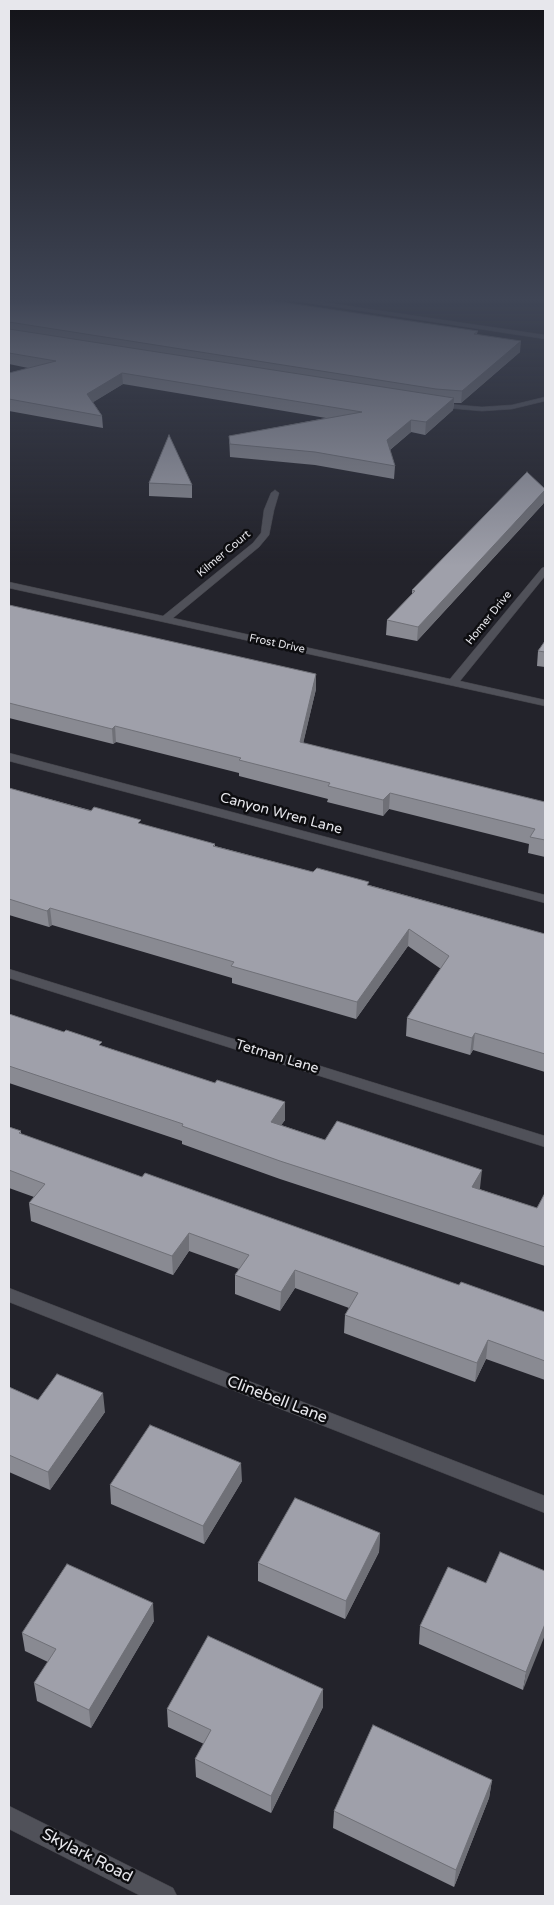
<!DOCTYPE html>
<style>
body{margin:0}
#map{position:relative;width:554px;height:1905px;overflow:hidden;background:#23232b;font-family:"Varela Round",sans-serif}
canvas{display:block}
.frame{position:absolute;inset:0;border:10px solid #e7e7ec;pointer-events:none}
</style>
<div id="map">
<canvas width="554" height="1905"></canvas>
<div class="frame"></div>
</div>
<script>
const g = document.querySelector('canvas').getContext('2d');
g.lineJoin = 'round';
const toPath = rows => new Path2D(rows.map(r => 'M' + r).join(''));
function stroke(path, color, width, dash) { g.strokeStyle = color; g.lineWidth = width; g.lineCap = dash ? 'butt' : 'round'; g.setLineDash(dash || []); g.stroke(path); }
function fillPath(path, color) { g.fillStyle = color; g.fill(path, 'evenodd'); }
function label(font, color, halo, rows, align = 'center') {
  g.font = font + ' "Varela Round",sans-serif'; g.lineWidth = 5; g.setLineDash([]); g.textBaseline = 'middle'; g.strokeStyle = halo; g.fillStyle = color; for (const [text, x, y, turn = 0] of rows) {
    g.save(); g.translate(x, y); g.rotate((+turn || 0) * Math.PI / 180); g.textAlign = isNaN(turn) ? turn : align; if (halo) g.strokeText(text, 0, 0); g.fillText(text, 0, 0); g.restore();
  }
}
const minor = toPath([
 [283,299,301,299,545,335,545,339,283,299],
 [545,397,545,401,512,409,482,411,436,407,432,405,436,403,482,407,512,405,545,397],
 [275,490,279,493,274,510,269,535,259,547,173,618,450,679,542,568,545,567,545,576,460,681,545,700,545,706,9,588,9,582,163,616,253,543,261,533,264,510,271,493,275,490],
 [9,753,545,895,545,903,9,761,9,753],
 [9,969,545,1136,545,1147,9,978,9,969],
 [9,1288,545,1496,545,1513,9,1302,9,1288],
 [9,1806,173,1888,177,1896,141,1896,9,1829,9,1806]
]);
stroke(minor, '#414147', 1);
fillPath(minor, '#505159');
fillPath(toPath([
 [9,299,478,331,477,334,520,352,461,403,454,403,453,410,425,435,411,432,390,450,395,466,394,479,315,465,230,457,229,436,326,418,123,384,93,402,102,416,103,428,9,411,9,373,28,368,9,364],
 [149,483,192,485,192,498,149,496],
 [544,503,417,641,386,635,387,620,412,594,412,590],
 [9,605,316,689,303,743,545,802,545,857,528,853,529,844,389,809,383,816,327,802,328,799,239,776,239,773,116,742,113,744,9,718],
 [545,641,545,667,537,666,538,651],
 [9,788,215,844,215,846,313,872,369,885,545,934,545,1072,473,1050,470,1055,406,1036,407,1018,441,969,408,946,356,1019,232,983,232,978,52,925,49,927,9,915],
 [9,1014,102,1046,215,1083,285,1102,285,1120,281,1125,325,1140,480,1188,479,1189,537,1208,545,1193,545,1266,280,1179,182,1144,182,1141,9,1083],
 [9,1127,21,1131,21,1134,142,1177,459,1285,545,1312,545,1380,486,1359,475,1382,344,1333,345,1315,349,1308,295,1288,280,1311,235,1294,235,1275,239,1269,189,1251,173,1275,31,1221,29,1203,34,1197,9,1188],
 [9,1387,38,1400,105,1412,50,1490,9,1472],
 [242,1481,204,1544,111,1504,110,1485],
 [380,1533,379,1552,345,1619,258,1581,258,1563],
 [545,1571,523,1690,419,1644,420,1626,486,1583],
 [154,1621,91,1728,37,1701,34,1683,48,1662,25,1651,22,1633],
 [323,1689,323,1707,271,1813,196,1777,195,1759,204,1744,168,1727,167,1709],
 [492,1780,489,1798,454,1887,333,1828,334,1811]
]), '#898a92');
fillPath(toPath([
 [521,341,520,352,461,403,462,391],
 [122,373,123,384,87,406,87,394],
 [454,398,453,410,425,435,426,422],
 [411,420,411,432,386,453,387,440],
 [545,490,544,503,417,641,418,627],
 [316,674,316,689,300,757,300,742],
 [115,726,116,742,113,744,112,729],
 [390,793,389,809,383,816,383,800],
 [50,908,52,925,49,927,47,911],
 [409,929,408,946,356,1019,357,1002],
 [475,1033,473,1050,470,1055,472,1038],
 [285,1102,285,1120,271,1140,271,1122],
 [482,1170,480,1188,471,1205,472,1187],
 [189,1233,189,1251,173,1275,172,1256],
 [295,1270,295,1288,280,1311,281,1292],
 [488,1340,486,1359,475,1382,477,1363],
 [103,1393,105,1412,50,1490,48,1472],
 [241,1463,242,1481,204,1544,203,1526],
 [380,1533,379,1552,345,1619,346,1601],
 [153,1603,154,1621,91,1728,89,1710],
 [545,1624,545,1635,523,1690,526,1672],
 [323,1689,323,1707,271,1813,271,1796],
 [492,1780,489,1798,454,1887,456,1870]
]), '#6f7077');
const building = toPath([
 [9,299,261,299,478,331,474,334,521,341,462,391,436,389,9,322,9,299],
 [9,329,454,398,426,422,411,420,387,440,395,466,315,452,230,444,229,436,362,412,122,373,87,394,102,416,9,399,9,373,56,361,9,353,9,329],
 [169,435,192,485,149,483,169,435],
 [527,472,545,489,545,490,418,627,387,620,415,591,412,590,527,472],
 [9,605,316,674,300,742,545,802,545,840,530,837,535,829,390,793,383,800,328,786,330,783,239,760,241,758,115,726,112,729,9,703,9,605],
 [545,641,545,652,538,651,545,641],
 [9,788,91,811,94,807,141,820,138,823,215,844,213,846,313,872,317,868,369,882,367,885,545,934,545,1054,475,1033,472,1038,407,1018,449,956,409,929,357,1002,231,966,234,962,50,908,47,911,9,899,9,788],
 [9,1014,64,1032,66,1030,102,1042,99,1045,215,1083,217,1080,285,1102,271,1122,325,1140,337,1121,482,1170,472,1187,537,1208,545,1193,545,1247,280,1161,182,1126,183,1124,9,1066,9,1014],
 [9,1127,21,1131,19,1133,142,1177,145,1173,459,1285,461,1282,545,1312,545,1361,488,1340,477,1363,345,1315,358,1293,295,1270,281,1292,235,1275,249,1255,189,1233,172,1256,29,1203,45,1184,9,1170,9,1127],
 [57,1374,103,1393,48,1472,9,1455,9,1387,38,1400,57,1374],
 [150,1425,241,1463,203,1526,110,1485,150,1425],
 [295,1498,380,1533,346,1601,258,1563,295,1498],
 [500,1552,545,1571,545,1624,526,1672,420,1626,448,1567,486,1583,500,1552],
 [67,1564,153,1603,89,1710,34,1683,56,1649,22,1633,67,1564],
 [208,1636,323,1689,271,1796,195,1759,211,1730,167,1709,208,1636],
 [373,1725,492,1780,456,1870,334,1811,373,1725]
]);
fillPath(building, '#9fa0aa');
stroke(building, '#6f7077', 1);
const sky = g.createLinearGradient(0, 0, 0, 566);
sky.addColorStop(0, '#131318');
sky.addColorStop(0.53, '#3f4555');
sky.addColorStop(1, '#3f455500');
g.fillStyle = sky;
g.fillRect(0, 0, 554, 566);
label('11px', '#e7e7ec', '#0d0d10', [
 ["Kilmer Court",224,554,-40],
 ["Homer Drive",489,618,-51],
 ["Frost Drive",277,644,12]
]);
label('14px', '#e7e7ec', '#0d0d10', [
 ["Canyon Wren Lane",281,814,15],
 ["Tetman Lane",277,1057,17]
]);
label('16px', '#e7e7ec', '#0d0d10', [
 ["Clinebell Lane",277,1400,21],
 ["Skylark Road",87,1856,27]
]);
</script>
